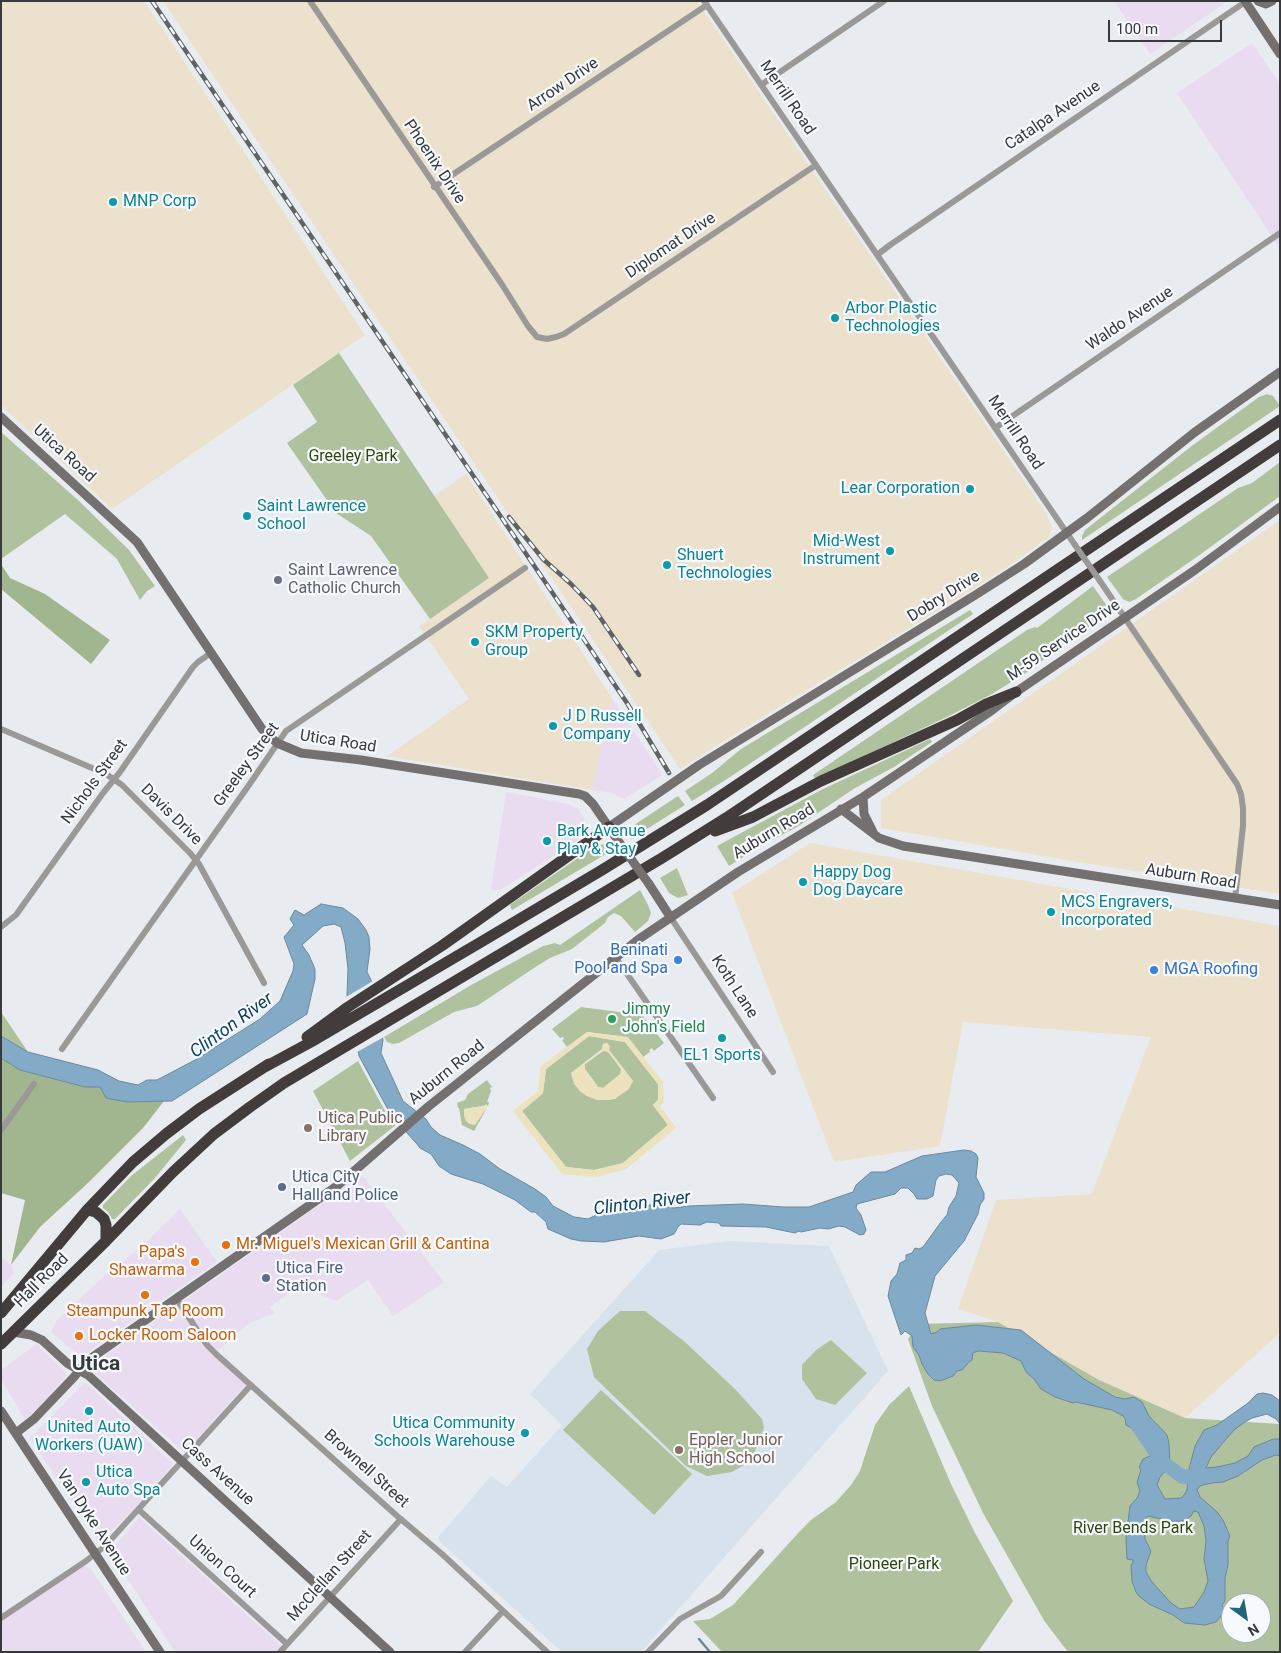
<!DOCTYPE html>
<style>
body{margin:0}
#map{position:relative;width:1281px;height:1653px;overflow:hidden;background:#e8ecf0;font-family:Roboto,sans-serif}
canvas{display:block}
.frame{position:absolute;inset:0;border:2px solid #38393b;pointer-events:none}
.north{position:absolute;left:1221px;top:1593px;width:50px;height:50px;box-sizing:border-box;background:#f6fafe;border:1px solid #aaadb0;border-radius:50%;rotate:148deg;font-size:14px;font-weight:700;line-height:20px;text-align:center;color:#38393b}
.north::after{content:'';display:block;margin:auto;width:18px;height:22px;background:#226578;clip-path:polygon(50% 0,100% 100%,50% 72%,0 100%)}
.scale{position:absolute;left:1108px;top:20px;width:114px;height:22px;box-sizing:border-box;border:2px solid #38393b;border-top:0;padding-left:6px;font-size:15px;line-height:18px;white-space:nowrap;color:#38393b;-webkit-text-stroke:4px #f6fafe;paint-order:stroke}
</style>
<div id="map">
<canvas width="1281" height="1653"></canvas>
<div class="frame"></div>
<div class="north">N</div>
<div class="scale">100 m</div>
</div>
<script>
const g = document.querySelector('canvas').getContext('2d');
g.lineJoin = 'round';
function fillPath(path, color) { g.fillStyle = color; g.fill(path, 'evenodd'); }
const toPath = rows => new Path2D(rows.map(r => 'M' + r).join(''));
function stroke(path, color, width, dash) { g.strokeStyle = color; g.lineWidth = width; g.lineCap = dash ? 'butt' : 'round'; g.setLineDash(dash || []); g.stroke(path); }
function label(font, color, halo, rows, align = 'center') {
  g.font = font + ' Roboto,sans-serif'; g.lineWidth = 4.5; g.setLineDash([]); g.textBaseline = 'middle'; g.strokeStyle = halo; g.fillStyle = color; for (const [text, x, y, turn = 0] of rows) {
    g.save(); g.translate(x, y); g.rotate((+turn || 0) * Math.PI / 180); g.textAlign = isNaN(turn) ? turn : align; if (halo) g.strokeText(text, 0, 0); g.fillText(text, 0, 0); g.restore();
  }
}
fillPath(toPath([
 [1114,1,1224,1,1225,3,1150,54],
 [1252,43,1280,84,1280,249,1177,93],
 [612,698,660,771,661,776,624,799,612,793,592,790],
 [506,792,568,804,578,809,584,818,582,838,500,890,491,890],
 [362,1175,444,1282,393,1316,368,1280,336,1301,299,1286,270,1307,275,1313,249,1323,213,1355,246,1384,185,1453,90,1369,95,1363],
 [180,1209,217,1262,81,1357,51,1332,56,1321,106,1274,140,1248],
 [1,1257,11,1265,14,1273,1,1287],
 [37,1344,67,1374,38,1410,25,1420,1,1379,1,1370],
 [85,1382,173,1464,140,1503,111,1531,97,1539,30,1438],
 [139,1517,288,1652,175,1652,110,1552],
 [81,1563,91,1569,146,1652,6,1652,1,1644,1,1619]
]), '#eadcf0');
fillPath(toPath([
 [1,1,144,1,365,335,112,509,1,405],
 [163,1,697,1,1046,513,1052,528,1049,537,1006,568,973,589,725,740,680,769],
 [466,474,612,698,592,790,387,756,469,699,419,626,489,578,434,496],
 [1280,520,1280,894,1078,862,881,828,881,800],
 [810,843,1280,926,1280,1333,1185,1418,1099,1380,998,1322,958,1309,996,1200,1092,1194,1151,1037,963,1022,940,1146,834,1162,732,893]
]), '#ece1cc');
fillPath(toPath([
 [730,1241,829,1246,888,1371,641,1652,562,1652,437,1539,491,1476,507,1487,562,1425,530,1394,659,1250]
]), '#d8e2ec');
fillPath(toPath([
 [339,353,489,578,430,619,371,536,336,513,287,443,317,422,293,385],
 [1267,394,1273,396,1280,406,1082,540,1082,536,1085,530,1193,445,1259,397],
 [1,432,79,501,129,550,155,586,147,591,140,600,117,559,65,514,1,559],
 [1280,462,1280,496,1201,554,1136,599,1129,602,1123,599,1107,577,1238,488,1252,483],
 [1093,586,1107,606,1108,609,1105,616,1061,645,1032,669,992,694,947,717,815,779,813,775,1027,630,1035,627,1037,628],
 [970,610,973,614,727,779,692,801,685,791,712,773,741,749],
 [930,739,932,742,894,767,855,788,797,827,761,846,729,866,717,846,821,790],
 [678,796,685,805,631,839,629,833,631,827],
 [603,844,606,845,611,851,512,910,510,905,514,902,588,851],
 [677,868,688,895,678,898,669,893,660,878],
 [640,890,648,905,651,913,648,921,635,932,621,916,614,913,608,917,605,923,572,949,550,958,537,966,477,1006,454,1012,399,1043,393,1044,387,1042,384,1037,473,984,543,946,555,943,560,945],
 [581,1007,642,1015,664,1043,654,1051,652,1048,649,1050,650,1052,643,1057,627,1037,587,1032,567,1047,562,1040,564,1039,563,1037,560,1038,552,1029],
 [1,1012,28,1052,1,1036],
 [589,1036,625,1042,658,1084,658,1100,653,1105,668,1125,623,1163,594,1170,566,1167,522,1111,543,1093,546,1069],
 [607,1043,609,1050,633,1081,615,1099,598,1100,587,1096,580,1091,571,1073,602,1049,603,1044],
 [603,1051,608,1051,621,1069,621,1074,603,1088,598,1087,585,1069,585,1064],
 [358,1061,385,1111,396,1125,350,1161,313,1091],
 [487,1080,492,1087,490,1088,491,1091,487,1102,489,1102,488,1106,486,1105,483,1106,464,1109,468,1123,474,1125,487,1108,474,1131,462,1125,459,1108,458,1108,457,1103,465,1100,468,1094],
 [183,1135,186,1140,155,1178,115,1219,112,1219,108,1212,103,1208,103,1205,131,1176],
 [620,1311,645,1311,685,1342,736,1390,762,1419,764,1428,751,1461,732,1472,707,1476,686,1466,594,1377,587,1349,598,1331],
 [998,1322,1099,1380,1185,1418,1280,1424,1280,1652,1068,1652,1045,1622,983,1513,932,1406,908,1339,918,1324],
 [1231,1603,1261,1603,1261,1633,1231,1633],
 [831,1340,867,1373,835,1405,816,1399,802,1379,802,1365,816,1350],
 [909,1386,951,1484,975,1533,1013,1601,978,1652,722,1652,693,1621,710,1619,733,1605,800,1531,811,1520,836,1502,851,1485,860,1471,875,1425,889,1405],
 [601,1390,692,1474,654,1515,563,1430]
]), '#afc29d');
fillPath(toPath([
 [1,564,10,578,45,594,110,640,91,664,1,589],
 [1,1058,20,1070,85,1087,100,1087,106,1098,141,1102,164,1101,143,1128,89,1182,40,1227,11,1265,25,1200,1,1193]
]), '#a1b58e');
fillPath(toPath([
 [587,1032,628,1037,663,1082,664,1102,660,1106,676,1128,626,1169,596,1177,562,1174,513,1111,538,1091,541,1066],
 [589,1036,625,1042,658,1084,658,1100,653,1105,668,1125,623,1163,594,1170,566,1167,522,1111,543,1093,546,1069],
 [607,1043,610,1046,609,1050,633,1081,629,1089,619,1096,610,1100,598,1100,587,1096,580,1091,574,1084,571,1073,602,1050,603,1044],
 [603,1051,608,1052,621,1069,620,1074,603,1088,598,1087,585,1069,585,1064],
 [487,1104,487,1107,475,1125,471,1124,466,1121,464,1116,464,1109,483,1106]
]), '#ece2bd');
const water = toPath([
 [321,904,343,908,358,919,366,930,369,937,370,949,367,972,371,980,383,1040,381,1053,403,1101,426,1119,431,1127,440,1135,463,1145,480,1154,500,1169,535,1189,546,1197,553,1206,574,1217,588,1219,609,1209,621,1206,632,1205,653,1205,674,1208,689,1206,743,1204,783,1207,809,1207,853,1192,856,1185,871,1172,885,1172,922,1156,964,1150,971,1151,976,1154,978,1158,976,1177,984,1193,984,1199,980,1205,978,1214,964,1241,935,1276,925,1313,931,1334,937,1332,940,1329,976,1325,1021,1330,1084,1379,1115,1397,1125,1399,1134,1397,1142,1402,1149,1416,1167,1435,1169,1443,1170,1466,1160,1477,1157,1485,1165,1499,1181,1498,1184,1495,1187,1490,1188,1473,1195,1446,1204,1430,1217,1425,1248,1403,1257,1394,1263,1393,1272,1395,1280,1401,1280,1424,1276,1419,1267,1414,1252,1418,1245,1422,1235,1429,1227,1438,1211,1457,1206,1468,1217,1467,1235,1463,1248,1456,1254,1447,1273,1439,1280,1439,1280,1456,1276,1455,1262,1460,1238,1476,1223,1482,1212,1483,1203,1485,1200,1486,1197,1490,1200,1497,1217,1512,1223,1520,1230,1536,1228,1541,1228,1565,1225,1578,1225,1601,1222,1605,1226,1612,1231,1617,1231,1621,1222,1615,1216,1622,1205,1625,1184,1623,1173,1615,1149,1604,1139,1596,1136,1592,1132,1581,1131,1565,1133,1562,1133,1560,1127,1559,1126,1538,1130,1506,1137,1498,1140,1491,1137,1482,1141,1470,1139,1467,1143,1459,1150,1456,1150,1448,1144,1435,1126,1425,1125,1418,1123,1416,1112,1410,1076,1402,1073,1403,1055,1397,1041,1389,1034,1379,1026,1372,1021,1361,1003,1353,978,1351,973,1353,972,1360,969,1362,962,1370,957,1371,953,1376,940,1381,934,1380,928,1374,922,1364,919,1355,913,1347,912,1336,905,1331,901,1335,888,1296,891,1281,897,1274,900,1263,906,1260,906,1255,912,1253,915,1248,919,1249,923,1247,941,1222,947,1215,949,1207,956,1196,959,1183,952,1175,946,1174,939,1176,936,1180,933,1196,927,1199,917,1199,914,1194,908,1188,901,1188,895,1194,857,1204,856,1208,861,1215,866,1230,864,1234,860,1235,845,1227,839,1226,828,1229,820,1228,801,1232,799,1231,795,1233,766,1227,721,1226,719,1223,707,1222,700,1225,681,1224,678,1227,674,1234,661,1239,639,1236,604,1242,581,1241,571,1239,548,1229,546,1222,535,1212,531,1212,515,1200,483,1184,451,1174,439,1166,431,1154,420,1148,416,1143,391,1115,359,1056,347,995,348,969,345,943,341,927,334,924,323,926,302,945,309,955,315,969,315,979,307,1014,172,1101,127,1102,106,1098,100,1087,85,1087,20,1070,1,1058,1,1036,28,1052,98,1070,119,1081,138,1085,147,1080,157,1080,195,1060,260,1019,280,1001,293,971,294,964,284,937,294,925,290,919,295,910,304,915,321,904],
 [1194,1511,1198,1512,1204,1526,1206,1541,1204,1559,1208,1581,1204,1592,1194,1607,1180,1609,1171,1603,1152,1582,1146,1572,1146,1565,1151,1551,1145,1539,1145,1520,1148,1516,1170,1521,1184,1521,1191,1516,1194,1511]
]);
fillPath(water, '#83aac6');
stroke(water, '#6c889c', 1);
fillPath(toPath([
 [373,981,384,1037,357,1052,346,997]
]), '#e8ecf0');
stroke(toPath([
 [699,1639,710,1652]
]), '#6c889c', 2.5);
stroke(toPath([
 [1134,1420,1162,1462,1183,1477,1205,1475]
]), '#83aac6', 14);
stroke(toPath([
 [310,1,501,283,528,326,537,337,547,339,556,337,564,334,816,165],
 [704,1,1075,545],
 [761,85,884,1],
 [434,187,707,5],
 [877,255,890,245,1245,2],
 [995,428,1280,233],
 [1100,581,1237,784,1241,794,1243,808,1243,826,1235,899],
 [1,729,106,774,122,785,190,853,199,864,264,983],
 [671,918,773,1072],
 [1,927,16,915,103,793,120,772,193,667,198,662,211,653],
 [616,958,713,1098],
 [62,1049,249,785,286,731,525,568],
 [1,1130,34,1084],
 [176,1298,207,1345,216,1354,396,1515,442,1554,547,1652],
 [139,1510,287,1644],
 [1,1618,86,1561,105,1546,251,1385],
 [280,1652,401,1519],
 [465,1652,503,1611],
 [648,1652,680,1619,721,1596,761,1552]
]), '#9b9898', 6);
stroke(toPath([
 [1245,1,1280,54],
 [1258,1,1266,4,1272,1],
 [1,417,137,542,262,729,277,743,301,753,361,760,579,794,585,796,593,804,621,845],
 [863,797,864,814,873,832],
 [841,809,879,838,903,846,1280,905],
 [609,827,699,765,977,594,1024,564,1087,518,1195,432,1280,372],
 [649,884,671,918],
 [13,1332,31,1335,42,1340,67,1363,88,1375,390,1652],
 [1,1411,160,1652],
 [16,1433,34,1419,74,1377,87,1361,337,1186,429,1106,639,939,738,872,863,797,991,711,1016,692,1195,570,1280,507]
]), '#747070', 9);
stroke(toPath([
 [715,831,753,817,821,781,957,720,986,704,1016,692],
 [307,1037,348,1007,443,945,609,827],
 [263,1068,311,1042,481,942,602,870,707,805,1280,420],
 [87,1210,96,1212,104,1219,106,1225,106,1241],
 [1,1313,87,1210,133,1162,166,1134,199,1109,269,1064],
 [1,1344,106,1241,173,1172,214,1134,250,1107,284,1083,662,858,726,818,1280,445]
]), '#423d3c', 11);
const rail = toPath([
 [152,1,627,703,669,773],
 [509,517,543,559,571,584,593,607,639,675]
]);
stroke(rail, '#606264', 4.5);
stroke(rail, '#f6fafe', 2.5, [8]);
stroke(toPath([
 [1075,545,1100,581]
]), '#9b9898', 6);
stroke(toPath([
 [621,845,649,884]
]), '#747070', 9);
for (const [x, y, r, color] of [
 [113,202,5,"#0f9aa8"],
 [835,318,5,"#0f9aa8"],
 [970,489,5,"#0f9aa8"],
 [247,516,5,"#0f9aa8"],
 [890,551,5,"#0f9aa8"],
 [667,565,5,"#0f9aa8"],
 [278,580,5,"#6b7280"],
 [475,642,5,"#0f9aa8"],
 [553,726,5,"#0f9aa8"],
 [547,841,5,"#0f9aa8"],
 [803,882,5,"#0f9aa8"],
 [1051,912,5,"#0f9aa8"],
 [678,960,5,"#3f7fe0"],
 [1154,970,5,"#3f7fe0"],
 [612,1019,5,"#2e9e5b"],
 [722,1038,5,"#0f9aa8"],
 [308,1128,5,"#8d6e63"],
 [282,1187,5,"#5c6f8a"],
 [226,1245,5,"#e8710a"],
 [195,1262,5,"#e8710a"],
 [266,1278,5,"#5c6f8a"],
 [145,1295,5,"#e8710a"],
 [79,1336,5,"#e8710a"],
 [89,1411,5,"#0f9aa8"],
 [525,1433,5,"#0f9aa8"],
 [679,1450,5,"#8d6e63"],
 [86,1482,5,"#0f9aa8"]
]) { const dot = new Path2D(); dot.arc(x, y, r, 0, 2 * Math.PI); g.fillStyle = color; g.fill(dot); stroke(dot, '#f6fafe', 2); }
label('16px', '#38393b', '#f6fafe', [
 ["Arrow Drive",563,85,-34],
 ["Merrill Road",787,98,56],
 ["Catalpa Avenue",1053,116,-34],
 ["Phoenix Drive",434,162,56],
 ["Diplomat Drive",671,246,-34],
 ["Waldo Avenue",1130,319,-34],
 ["Merrill Road",1015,433,56],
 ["Utica Road",64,454,42],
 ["Dobry Drive",944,597,-32],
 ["M-59 Service Drive",1064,641,-34],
 ["Utica Road",338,742,9],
 ["Greeley Street",247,765,-54],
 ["Nichols Street",95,782,-54],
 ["Davis Drive",171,815,45],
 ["Auburn Road",774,832,-31],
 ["Auburn Road",1191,877,9],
 ["Koth Lane",734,987,57],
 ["Auburn Road",447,1073,-39],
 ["Hall Road",42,1281,-45],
 ["Brownell Street",366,1469,42],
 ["Cass Avenue",217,1472,42],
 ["Van Dyke Avenue",93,1523,57],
 ["Union Court",222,1567,42],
 ["McClellan Street",330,1576,-48]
]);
label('16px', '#0d838f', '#f6fafe', [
 ["MNP Corp",123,202],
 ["Arbor Plastic",845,309],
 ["Technologies",845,327],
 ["Lear Corporation",960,489,"right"],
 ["Saint Lawrence",257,507],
 ["School",257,525],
 ["Mid-West",880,542,"right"],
 ["Instrument",880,560,"right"],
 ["Shuert",677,556],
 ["Technologies",677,574],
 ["SKM Property",485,633],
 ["Group",485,651],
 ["J D Russell",563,717],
 ["Company",563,735],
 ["Bark Avenue",557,832],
 ["Play & Stay",557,850],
 ["Happy Dog",813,873],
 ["Dog Daycare",813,891],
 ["MCS Engravers,",1061,903],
 ["Incorporated",1061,921],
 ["EL1 Sports",722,1056,"center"],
 ["Utica Community",515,1424,"right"],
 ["Schools Warehouse",515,1442,"right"],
 ["United Auto",89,1428,"center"],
 ["Workers (UAW)",89,1446,"center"],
 ["Utica",96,1473],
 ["Auto Spa",96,1491]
], 'left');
label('16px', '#2e470b', '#f6fafe', [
 ["Greeley Park",353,457],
 ["River Bends Park",1133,1529],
 ["Pioneer Park",894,1565]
]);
label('16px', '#5b616d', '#f6fafe', [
 ["Saint Lawrence",288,571],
 ["Catholic Church",288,589]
], 'left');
label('16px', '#366cbe', '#f6fafe', [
 ["Beninati",668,951],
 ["Pool and Spa",668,969],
 ["MGA Roofing",1164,970,"left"]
], 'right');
label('16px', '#27864d', '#f6fafe', [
 ["Jimmy",622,1010],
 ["John's Field",622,1028]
], 'left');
label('16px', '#785e54', '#f6fafe', [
 ["Utica Public",318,1119],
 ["Library",318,1137],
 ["Eppler Junior",689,1441],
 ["High School",689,1459]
], 'left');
label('16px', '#4e5e75', '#f6fafe', [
 ["Utica City",292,1178],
 ["Hall and Police",292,1196],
 ["Utica Fire",276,1269],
 ["Station",276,1287]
], 'left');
label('16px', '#c56008', '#f6fafe', [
 ["Mr. Miguel's Mexican Grill & Cantina",236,1245],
 ["Papa's",185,1253,"right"],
 ["Shawarma",185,1271,"right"],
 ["Steampunk Tap Room",145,1312,"center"],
 ["Locker Room Saloon",89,1336]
], 'left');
label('italic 18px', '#10425f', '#f6fafe', [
 ["Clinton River",232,1026,-36],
 ["Clinton River",642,1204,-7]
]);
label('bold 21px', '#38393b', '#f6fafe', [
 ["Utica",96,1365]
]);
</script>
